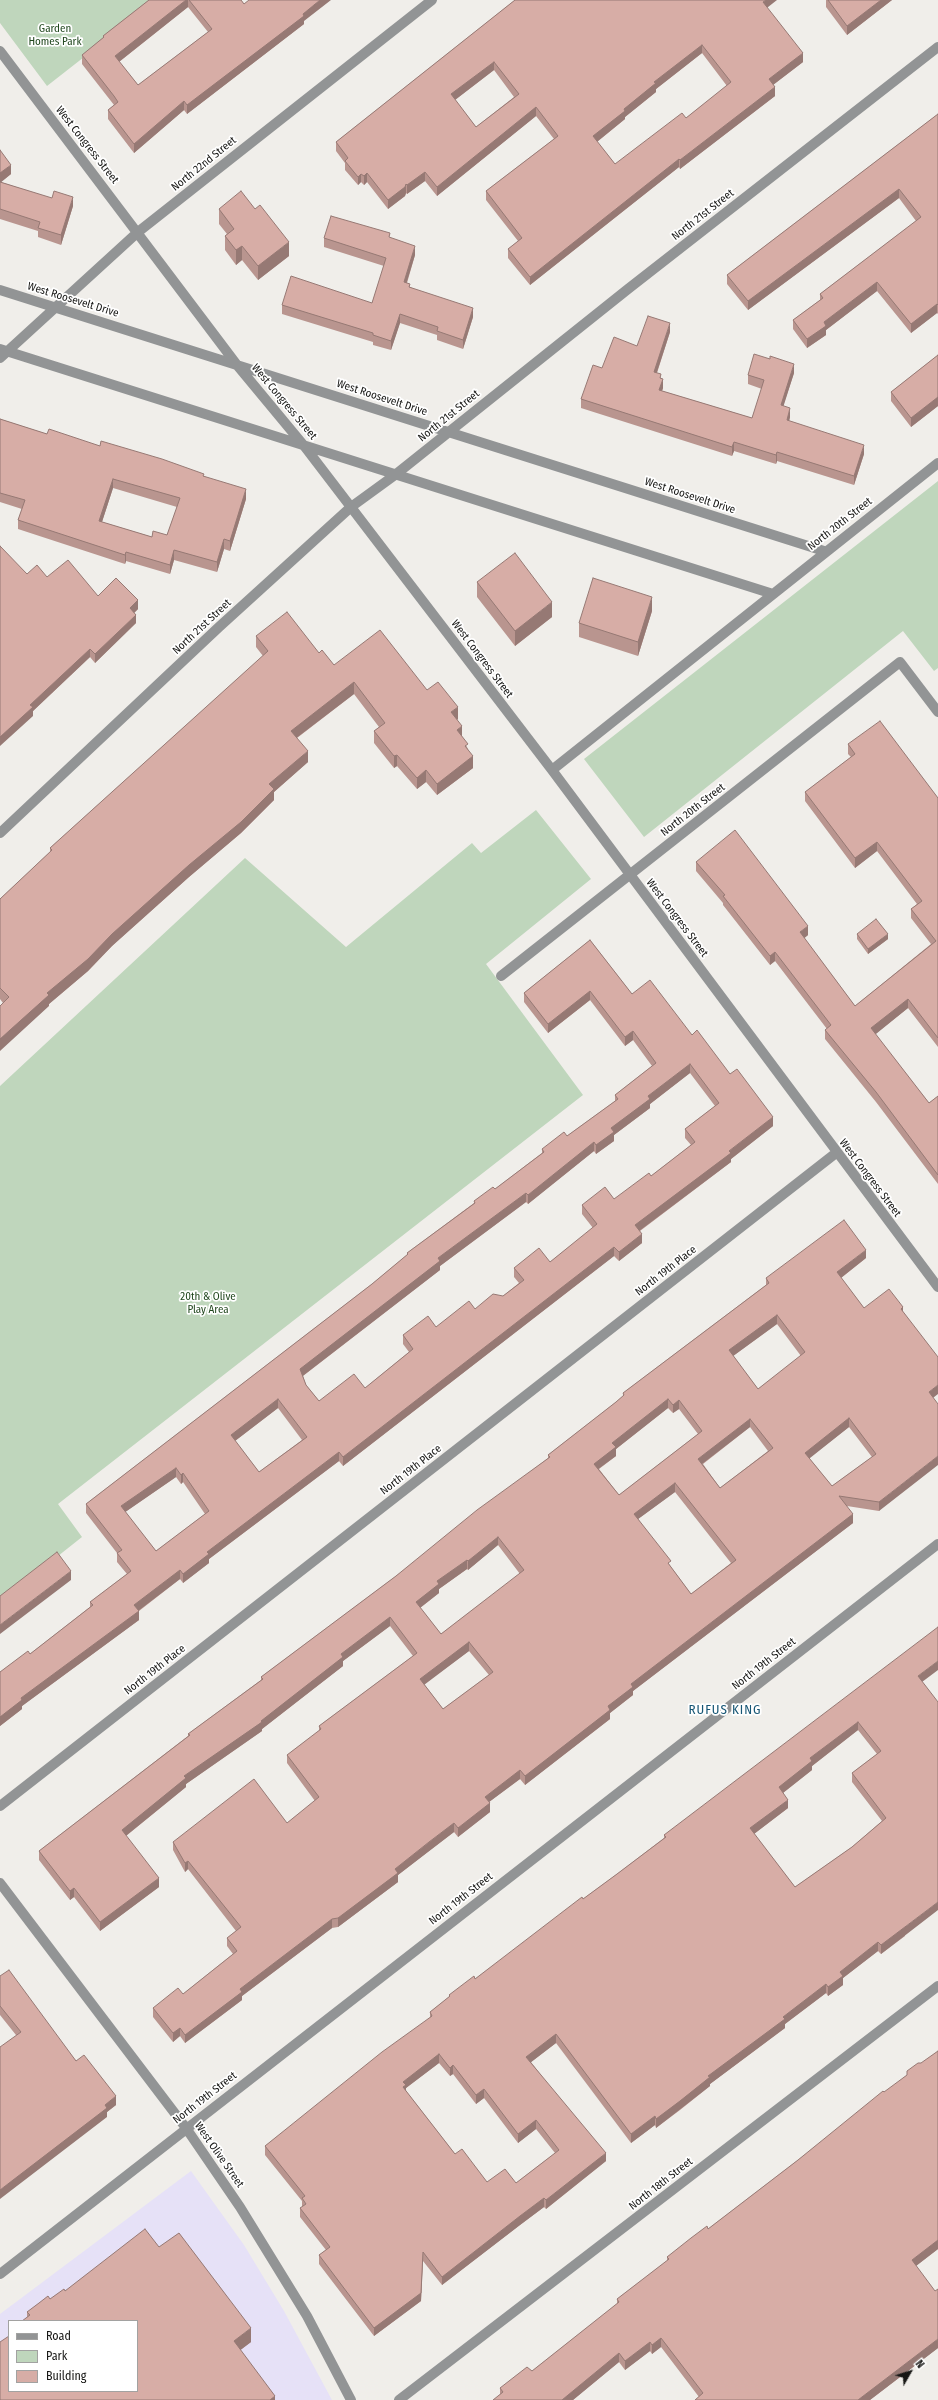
<!DOCTYPE html>
<style>
body{margin:0}
#map{position:relative;width:938px;height:2400px;overflow:hidden;background:#f0eeea;font-family:"Fira Sans Condensed",sans-serif}
canvas{display:block}
.legend{position:absolute;left:8px;top:2320px;width:130px;height:72px;box-sizing:border-box;background:#fff;border:1px solid #a2a2a1;margin:0;padding:5px 7px;list-style:none;font-size:12px;color:#171715}
.legend li{display:flex;align-items:center;gap:8px;height:20px}
.legend b{width:20px;border:1px solid #a2a2a1}
.north{position:absolute;left:890px;top:2352px;width:40px;height:40px;-webkit-text-stroke:3px #fff;paint-order:stroke;rotate:51deg;font-size:11px;font-weight:700;line-height:16px;text-align:center;color:#171715}
.north::after{content:'';display:block;margin:auto;width:14px;height:18px;background:#171715;clip-path:polygon(50% 0,100% 100%,50% 72%,0 100%)}
</style>
<div id="map">
<canvas width="938" height="2400"></canvas>
<ul class="legend">
<li><b style="height:5px;background:#929495"></b>Road</li>
<li><b style="height:11px;background:#bfd6bc"></b>Park</li>
<li><b style="height:11px;background:#d7ada6"></b>Building</li>
</ul>
<div class="north">N</div>
</div>
<script>
const g = document.querySelector('canvas').getContext('2d');
g.lineJoin = 'round';
function fillPath(path, color) { g.fillStyle = color; g.fill(path, 'evenodd'); }
const toPath = rows => new Path2D(rows.map(r => 'M' + r).join(''));
function stroke(path, color, width, dash) { g.strokeStyle = color; g.lineWidth = width; g.lineCap = dash ? 'butt' : 'round'; g.setLineDash(dash || []); g.stroke(path); }
function label(font, color, halo, rows, align = 'center') {
  g.font = font + ' "Fira Sans Condensed",sans-serif'; g.lineWidth = 3.5; g.setLineDash([]); g.textBaseline = 'middle'; g.strokeStyle = halo; g.fillStyle = color; for (const [text, x, y, turn = 0] of rows) {
    g.save(); g.translate(x, y); g.rotate((+turn || 0) * Math.PI / 180); g.textAlign = isNaN(turn) ? turn : align; if (halo) g.strokeText(text, 0, 0); g.fillText(text, 0, 0); g.restore();
  }
}
fillPath(toPath([
 [191,2171,244,2245,284,2311,332,2400,0,2400,0,2314],
 [9,2321,137,2321,137,2391,9,2391]
]), '#e6e1f7');
fillPath(toPath([
 [0,0,157,0,47,86,0,23],
 [938,481,938,668,934,671,903,631,644,837,584,759],
 [536,810,591,879,486,964,583,1095,58,1504,82,1537,0,1602,0,1086,245,858,346,947,472,843,481,853]
]), '#bfd6bc');
stroke(toPath([
 [0,51,237,365,305,447,552,770,938,1287],
 [0,290,824,551],
 [0,349,773,594],
 [0,358,138,232,432,0],
 [552,770,938,463],
 [0,833,219,627,351,507,395,475,628,289,938,47],
 [501,976,900,662,938,712],
 [0,1806,836,1153],
 [0,1883,186,2128,240,2207,307,2316,351,2400],
 [0,2274,938,1544],
 [399,2400,938,1986]
]), '#929495', 10);
fillPath(toPath([
 [149,0,241,0,244,4,304,21,304,24,187,114,184,110,134,153,108,119,108,110,114,105,82,64,82,55,103,38,103,36],
 [188,7,208,32,138,85,119,62],
 [515,0,767,8,803,62,773,85,775,96,680,169,679,167,530,285,508,258,508,249,518,241,486,200,486,191,554,139,536,116,437,196,425,181,407,194,406,193,405,196,388,209,367,182,364,185,361,182,358,185,345,170,345,163,336,151,336,142],
 [702,53,727,86,686,118,615,164,597,142,625,119,625,117,656,92,656,89],
 [494,70,514,97,476,127,455,100],
 [826,0,892,0,847,35,826,7],
 [938,114,938,314,937,313,911,333,877,291,826,330,826,335,807,348,793,329,793,320,820,300,820,294,916,221,899,198,748,310,727,284,727,275],
 [0,150,11,174,1,182,73,206,61,245,38,237,38,231,0,219],
 [219,209,289,256,258,280,242,260,236,265,225,250,225,236,227,234,219,224],
 [324,238,390,238,415,255,407,283,410,287,473,317,463,349,437,340,437,335,400,323,391,350,373,345,373,342,282,314,282,305,372,303,384,266,324,247],
 [670,332,657,373,661,378,663,388,662,391,752,418,762,389,748,384,748,375,794,373,783,406,790,417,789,421,864,454,854,485,777,461,776,464,734,451,732,456,581,408,581,399,602,368,637,346],
 [938,355,938,406,911,427,891,401,891,392],
 [0,419,47,434,100,446,204,476,246,499,230,551,224,549,217,572,174,560,170,574,126,561,125,564,18,529,18,520,22,509,0,502],
 [113,488,177,507,167,535,152,537,102,522],
 [27,574,47,577,98,596,138,609,134,613,136,623,95,663,90,657,33,711,33,716],
 [477,582,552,617,515,646,477,597],
 [652,611,638,656,579,637,579,623],
 [256,636,319,653,334,665,427,690,458,719,457,720,462,737,468,749,473,768,437,795,426,782,417,789,397,766,394,768,374,743,374,731,379,727,354,694,297,738,308,762,274,792,274,800,241,833,189,877,112,946,88,971,49,1004,49,1006,3,1003,0,999,0,899,50,852,50,848,263,656,256,647],
 [848,744,938,798,938,1047,908,1008,875,1034,929,1103,938,1096,938,1184,876,1102,825,1039,825,1030,827,1029,775,961,770,965,723,905,723,903,696,871,696,862,808,935,804,938,855,1006,931,944,911,918,911,909,917,904,877,851,855,868,805,801,805,792,851,757,848,754],
 [857,934,888,939,868,954,857,939],
 [590,940,632,994,692,1035,730,1074,773,1126,731,1159,731,1162,640,1231,642,1243,619,1261,614,1256,343,1466,339,1461,209,1559,209,1563,183,1583,180,1579,139,1611,139,1620,22,1706,22,1709,0,1726,0,1672,30,1654,90,1607,90,1602,127,1574,117,1562,117,1553,86,1513,86,1504,372,1284,407,1255,407,1253,474,1203,474,1201,495,1189,542,1153,542,1149,567,1136,615,1101,615,1095,652,1066,633,1040,625,1046,590,1000,548,1033,524,1002,524,993],
 [690,1073,715,1106,685,1129,685,1138,691,1145,651,1176,614,1199,582,1205,582,1214,593,1228,550,1262,514,1268,514,1277,519,1283,503,1296,436,1327,403,1335,403,1344,409,1352,365,1388,319,1401,306,1385,303,1376,440,1270,440,1266,526,1202,528,1204,594,1151,596,1154,614,1141,614,1135,650,1108,650,1104],
 [278,1408,302,1440,259,1472,235,1441],
 [176,1477,181,1484,183,1482,205,1514,156,1551,125,1512],
 [866,1258,841,1278,864,1308,903,1313,933,1397,879,1511,847,1506,853,1523,633,1691,633,1695,610,1713,610,1719,525,1785,520,1779,489,1802,490,1812,458,1837,454,1832,429,1851,398,1875,398,1882,338,1927,332,1928,242,1996,242,2000,185,2043,180,2036,173,2042,153,2017,153,2008,183,1994,233,1954,227,1946,227,1938,236,1931,188,1869,185,1872,173,1850,173,1842,287,1823,315,1801,287,1763,287,1755,319,1731,319,1726,413,1656,390,1626,343,1661,343,1666,262,1729,262,1731,186,1784,186,1787,126,1836,159,1887,100,1931,74,1897,70,1900,39,1860,39,1851,188,1736,188,1734,261,1680,261,1677,396,1576,548,1458,548,1455,616,1402,623,1396,623,1393,766,1285,766,1278],
 [777,1324,801,1356,758,1389,733,1356],
 [668,1408,673,1413,679,1409,698,1434,619,1495,599,1469,616,1456,616,1449],
 [750,1427,768,1451,720,1488,703,1464],
 [849,1427,872,1457,832,1486,809,1458],
 [675,1492,731,1563,691,1594,671,1567,638,1519],
 [498,1545,520,1574,441,1634,420,1608,439,1593,439,1589,467,1569,468,1570],
 [469,1651,489,1675,443,1709,424,1684],
 [922,1682,905,1936,881,1954,878,1951,843,1978,843,1985,828,1996,826,1993,785,2024,785,2028,710,2084,710,2086,680,2110,656,2128,655,2125,631,2143,556,2043,531,2062,606,2161,546,2209,544,2207,520,2225,442,2285,423,2261,421,2301,374,2336,319,2264,319,2255,326,2250,300,2217,300,2208,302,2207,302,2201,265,2155,265,2146,430,2018,430,2012,449,1997,449,1995,475,1979,583,1899,617,1874,664,1838,664,1835],
 [858,1730,877,1754,852,1773,852,1782,882,1821,852,1847,795,1887,754,1834,788,1808,783,1793,812,1770,812,1766],
 [439,2063,450,2076,453,2074,476,2104,484,2098,518,2143,536,2129,555,2153,516,2183,487,2182,455,2154,406,2091,406,2088],
 [0,1976,116,2105,107,2112,107,2117,16,2035,0,2015],
 [938,2051,938,2249,916,2266,938,2348,870,2400,695,2400,699,2397,661,2347,652,2354,650,2351,625,2370,619,2362,573,2400,493,2400,500,2395,500,2388,532,2371,617,2304,617,2299,667,2261,667,2257,708,2229,798,2160],
 [159,2247,251,2342,240,2350,275,2400,9,2391,27,2317,27,2312,65,2291]
]), '#b9958f');
fillPath(toPath([
 [186,0,188,0,188,7,115,65,115,56],
 [320,0,331,0,304,21,304,24,187,114,187,105],
 [766,0,777,0,763,11,763,2],
 [881,0,892,0,847,35,847,26],
 [702,45,702,53,656,89,656,92,625,117,625,119,593,145,593,136,654,82],
 [803,53,803,62,769,88,769,79],
 [494,62,494,70,451,103,451,94],
 [775,87,775,96,680,169,680,160],
 [184,101,184,110,134,153,134,144],
 [536,107,536,116,437,196,437,187],
 [679,159,679,167,530,285,530,277],
 [11,165,11,174,0,183,0,173],
 [425,172,425,181,407,194,407,185],
 [367,173,367,182,364,185,364,176],
 [361,174,361,182,358,185,358,177],
 [406,184,406,193,405,196,388,209,388,200],
 [899,189,899,198,748,310,748,301],
 [73,197,73,206,61,245,61,235],
 [289,242,289,256,258,280,258,266],
 [242,246,242,260,236,265,236,250],
 [415,246,415,255,404,291,404,282],
 [877,282,877,291,826,330,826,335,807,348,807,339,824,322],
 [937,304,937,313,911,333,911,324],
 [473,308,473,317,463,349,463,340],
 [400,314,400,323,391,350,391,341],
 [670,323,670,332,654,381,654,372],
 [794,364,794,373,781,414,781,405],
 [663,379,663,388,659,399,659,390],
 [938,397,938,406,911,427,911,418],
 [790,408,790,417,787,429,787,420],
 [734,442,734,451,732,456,732,447],
 [864,445,864,454,854,485,854,476],
 [777,452,777,461,776,464,776,455],
 [113,479,113,488,99,531,99,521],
 [246,489,246,499,230,551,230,541],
 [224,539,224,549,217,572,217,562],
 [174,550,174,560,170,574,170,565],
 [126,552,126,561,125,564,125,555],
 [652,597,652,611,638,656,638,642],
 [138,600,138,609,130,617,130,608],
 [552,602,552,617,515,646,515,631],
 [136,615,136,623,95,663,95,654],
 [90,649,90,657,33,711,33,716,0,746,0,737,30,705],
 [354,682,354,694,291,742,291,731],
 [458,707,458,719,451,724,451,712],
 [462,726,462,738,457,730],
 [308,751,308,762,274,792,274,800,241,833,189,877,112,946,88,971,49,1004,49,1006,0,1051,0,1039,47,993,112,934,269,784],
 [397,755,397,766,394,768,394,756],
 [473,756,473,768,437,795,437,784],
 [426,770,426,782,417,789,417,778],
 [877,842,877,851,855,868,855,858],
 [808,926,808,935,800,942,800,932],
 [888,934,888,939,868,954,868,949],
 [775,952,775,961,770,965,770,956],
 [590,991,590,1000,548,1033,548,1024],
 [908,999,908,1008,871,1038,871,1028],
 [633,1031,633,1040,625,1046,625,1037],
 [690,1064,690,1073,650,1104,650,1108,614,1135,614,1141,596,1154,596,1145,611,1128,648,1096],
 [773,1117,773,1126,731,1159,731,1162,635,1234,635,1225],
 [594,1142,594,1151,528,1204,528,1195],
 [526,1193,526,1202,440,1266,440,1270,300,1378,300,1369,438,1258],
 [642,1234,642,1243,619,1261,619,1252],
 [614,1247,614,1256,343,1466,343,1457],
 [866,1250,866,1258,837,1281,837,1272],
 [903,1307,903,1316,901,1309],
 [777,1315,777,1324,729,1359,729,1350],
 [938,1385,938,1394,929,1401,929,1392],
 [278,1399,278,1408,231,1444,231,1435],
 [668,1399,668,1408,616,1449,616,1456,594,1472,594,1464,612,1443],
 [679,1400,679,1409,673,1413,673,1405],
 [849,1418,849,1427,805,1462,805,1453],
 [750,1419,750,1427,698,1467,698,1459],
 [339,1452,339,1461,209,1559,209,1563,183,1583,183,1574,207,1552],
 [938,1456,938,1465,879,1511,879,1502],
 [176,1468,176,1477,121,1515,121,1506],
 [183,1473,183,1482,181,1484,181,1475],
 [675,1483,675,1492,634,1522,634,1514],
 [853,1514,853,1523,633,1691,633,1695,610,1713,610,1719,525,1785,525,1776,608,1706,631,1684],
 [498,1537,498,1545,468,1570,468,1561],
 [467,1560,467,1569,439,1589,439,1593,416,1611,416,1602,437,1581],
 [180,1570,180,1579,134,1614,134,1605],
 [71,1571,71,1580,0,1634,0,1625],
 [139,1611,139,1620,22,1706,22,1709,0,1726,0,1717,21,1698],
 [390,1617,390,1626,343,1661,343,1666,262,1729,262,1731,186,1784,186,1787,122,1839,122,1830,184,1776,261,1721,341,1654],
 [469,1642,469,1651,420,1688,420,1679],
 [938,1661,938,1670,918,1685,918,1676],
 [858,1722,858,1730,812,1766,812,1770,779,1796,779,1787,810,1758],
 [520,1770,520,1779,485,1805,485,1797],
 [788,1800,788,1808,750,1837,750,1828],
 [490,1803,490,1812,458,1837,458,1828],
 [454,1823,454,1832,398,1875,398,1882,338,1927,338,1918,395,1869],
 [188,1861,188,1869,185,1872,185,1863],
 [159,1878,159,1887,100,1931,100,1922],
 [74,1888,74,1897,70,1900,70,1891],
 [938,1902,938,1910,881,1954,881,1945],
 [332,1919,332,1928,242,1996,242,2000,185,2043,185,2035,240,1989],
 [878,1942,878,1951,843,1978,843,1985,828,1996,828,1987,840,1972],
 [826,1984,826,1993,785,2024,785,2028,710,2084,710,2086,656,2128,656,2119,708,2076,783,2017],
 [180,2028,180,2036,173,2042,173,2033],
 [556,2034,556,2043,526,2066,526,2057],
 [439,2054,439,2063,406,2088,406,2094,403,2096,403,2082],
 [453,2065,453,2074,450,2076,450,2068],
 [484,2089,484,2098,476,2104,476,2095],
 [116,2096,116,2105,107,2112,107,2117,0,2199,0,2190],
 [655,2116,655,2125,631,2143,631,2134],
 [536,2120,536,2129,518,2143,518,2134],
 [606,2153,606,2161,546,2209,546,2200],
 [544,2198,544,2207,520,2225,442,2285,442,2277,520,2216],
 [938,2240,938,2249,912,2269,912,2260],
 [423,2252,421,2301,374,2336,374,2328],
 [251,2328,251,2342,234,2355,234,2341],
 [661,2338,661,2347,652,2354,652,2345],
 [938,2339,938,2348,870,2400,858,2400],
 [650,2342,650,2351,625,2370,625,2361],
 [619,2353,619,2362,573,2400,562,2400],
 [275,2396,275,2400,270,2400]
]), '#967974');
const building = toPath([
 [149,0,186,0,115,56,138,85,212,29,189,0,241,0,244,4,249,0,320,0,303,14,304,16,187,105,184,101,134,144,108,110,118,102,114,96,82,55,104,37,103,36,149,0],
 [515,0,766,0,763,2,803,53,769,79,775,87,680,160,679,159,530,277,508,249,522,238,486,191,558,136,536,107,437,187,425,172,407,185,406,184,405,187,388,200,367,173,364,176,361,174,358,177,345,161,348,158,336,142,515,0],
 [702,45,731,82,686,118,682,113,615,164,593,136,625,111,624,109,656,83,654,82,702,45],
 [494,62,519,94,476,127,451,94,494,62],
 [828,0,881,0,847,26,828,0],
 [938,114,938,305,937,304,911,324,877,282,824,322,826,326,807,339,793,320,823,298,820,294,921,217,899,189,748,301,727,275,938,114],
 [0,150,11,165,0,173,0,150],
 [0,182,52,198,54,191,73,197,61,235,38,228,40,222,0,209,0,182],
 [241,191,255,209,260,205,289,242,258,266,242,246,236,250,225,236,234,229,219,209,241,191],
 [331,216,390,233,389,237,415,246,404,282,410,284,409,287,473,308,463,340,437,331,438,327,400,314,391,341,373,335,373,333,282,305,291,276,372,303,386,258,324,238,331,216],
 [648,316,670,323,654,372,661,374,660,378,663,379,659,390,752,418,764,380,748,375,754,354,770,359,770,356,794,364,781,405,790,408,787,420,864,445,854,476,777,452,776,455,734,442,732,447,581,399,593,365,602,368,614,337,637,346,648,316],
 [938,355,938,397,911,418,891,392,938,355],
 [0,419,47,434,49,429,100,446,101,441,162,459,204,474,203,476,246,489,230,541,224,539,217,562,174,550,170,565,126,552,125,555,18,520,25,500,0,493,0,419],
 [113,479,180,498,167,535,153,531,152,537,99,521,113,479],
 [0,546,27,574,37,565,47,577,68,560,98,596,116,578,138,600,130,608,136,615,95,654,90,649,30,705,33,707,0,737,0,546],
 [515,553,552,602,515,631,477,582,515,553],
 [593,578,652,597,638,642,579,623,593,578],
 [287,612,319,653,322,650,334,665,380,630,427,690,438,682,458,707,451,712,462,726,457,730,468,744,465,746,473,756,437,784,426,770,417,778,397,755,394,756,374,731,385,723,354,682,291,731,308,751,269,784,274,789,241,822,189,865,112,934,88,959,47,993,49,995,0,1039,0,1006,9,997,0,988,0,899,52,850,50,848,268,651,256,636,287,612],
 [880,721,938,798,938,1038,908,999,871,1028,929,1103,938,1096,938,1175,876,1092,825,1030,831,1025,775,952,770,956,723,896,725,895,696,862,735,830,808,926,800,932,855,1006,936,941,911,909,922,901,877,842,855,858,805,792,855,754,848,744,880,721],
 [876,919,888,934,868,949,857,934,876,919],
 [590,940,632,994,650,980,692,1035,697,1030,730,1074,737,1069,773,1117,729,1151,731,1153,635,1225,642,1234,619,1252,614,1247,343,1457,339,1452,207,1552,209,1554,183,1574,180,1570,134,1605,139,1611,21,1698,22,1700,0,1717,0,1672,28,1651,30,1654,93,1605,90,1602,131,1571,117,1553,122,1550,86,1504,372,1284,408,1254,407,1253,475,1203,474,1201,493,1187,495,1189,544,1152,542,1149,564,1132,567,1136,618,1099,615,1095,656,1063,633,1031,625,1037,590,991,548,1024,524,993,590,940],
 [690,1064,719,1103,685,1129,695,1142,651,1176,649,1173,614,1199,605,1187,582,1205,597,1224,550,1262,539,1248,514,1268,524,1280,503,1296,493,1294,475,1309,469,1301,436,1327,428,1316,403,1335,413,1349,365,1388,354,1374,319,1401,306,1385,300,1369,440,1261,438,1258,526,1193,528,1195,594,1142,596,1145,614,1132,611,1128,650,1099,648,1096,690,1064],
 [278,1399,307,1437,259,1472,231,1435,278,1399],
 [176,1468,181,1475,183,1473,209,1511,156,1551,121,1506,176,1468],
 [844,1220,866,1250,837,1272,864,1308,889,1289,903,1307,901,1309,938,1357,938,1385,929,1392,938,1404,938,1456,879,1502,839,1496,853,1514,631,1684,633,1687,608,1706,610,1710,525,1776,520,1770,485,1797,490,1803,458,1828,454,1823,429,1842,395,1869,398,1873,338,1918,332,1919,240,1989,242,1992,185,2035,180,2028,173,2033,153,2008,178,1988,183,1994,237,1951,227,1938,241,1927,188,1861,185,1863,173,1842,254,1779,287,1823,319,1797,287,1755,321,1729,319,1726,417,1653,390,1617,341,1654,343,1657,261,1721,262,1722,184,1776,186,1778,122,1830,159,1878,100,1922,74,1888,70,1891,39,1851,190,1735,188,1734,263,1679,261,1677,396,1576,477,1510,550,1457,548,1455,616,1402,624,1395,623,1393,769,1283,766,1278,844,1220],
 [777,1315,805,1352,758,1389,729,1350,777,1315],
 [668,1399,673,1405,679,1400,702,1431,619,1495,594,1464,616,1447,612,1443,668,1399],
 [849,1418,876,1454,832,1486,805,1453,849,1418],
 [750,1419,773,1448,720,1488,698,1459,750,1419],
 [675,1483,736,1560,691,1594,668,1563,671,1561,634,1514,675,1483],
 [498,1537,524,1570,441,1634,416,1602,439,1584,437,1581,467,1560,468,1561,498,1537],
 [469,1642,493,1672,443,1709,420,1679,469,1642],
 [57,1552,71,1571,0,1625,0,1596,57,1552],
 [938,1627,938,1661,918,1676,938,1702,938,1902,881,1945,878,1942,840,1972,843,1976,828,1987,826,1984,783,2017,785,2019,708,2076,710,2077,680,2101,656,2119,655,2116,631,2134,556,2034,526,2057,606,2153,546,2200,544,2198,520,2216,442,2277,423,2252,421,2293,374,2328,319,2255,330,2247,300,2208,306,2204,302,2198,305,2196,265,2146,382,2052,432,2016,430,2012,450,1996,449,1995,474,1976,475,1979,582,1897,583,1899,617,1874,666,1837,664,1835,938,1627],
 [858,1722,881,1751,852,1773,886,1818,852,1847,795,1887,750,1828,788,1800,779,1787,812,1761,810,1758,858,1722],
 [439,2054,450,2068,453,2065,476,2095,484,2089,518,2134,536,2120,559,2150,516,2183,505,2169,487,2182,462,2149,455,2154,403,2087,406,2085,403,2082,439,2054],
 [9,1970,76,2061,84,2055,116,2096,105,2105,107,2108,0,2190,0,2047,21,2032,0,2006,0,1976,9,1970],
 [938,2051,938,2240,912,2260,935,2291,938,2289,938,2339,858,2400,695,2400,703,2393,661,2338,652,2345,650,2342,625,2361,619,2353,562,2400,493,2400,503,2392,500,2388,527,2367,532,2371,619,2302,617,2299,669,2259,667,2257,691,2238,707,2226,708,2229,798,2160,883,2091,884,2092,907,2075,907,2071,918,2063,921,2063,938,2051],
 [145,2229,159,2247,179,2233,251,2328,234,2341,275,2396,270,2400,0,2400,0,2342,9,2336,9,2391,137,2391,137,2321,22,2321,30,2315,27,2312,39,2303,48,2296,50,2299,64,2289,65,2291,145,2229]
]);
fillPath(building, '#d7ada6');
stroke(building, '#967974', 1);
label('11px', '#21471e', '#fff', [
 ["Garden",55,29],
 ["Homes Park",55,42],
 ["20th & Olive",208,1297],
 ["Play Area",208,1310]
]);
label('11px', '#171715', '#fff', [
 ["West Congress Street",87,145,52],
 ["North 22nd Street",204,164,-39],
 ["North 21st Street",703,215,-38],
 ["West Roosevelt Drive",73,300,17],
 ["West Roosevelt Drive",382,398,18],
 ["West Congress Street",284,402,50],
 ["North 21st Street",449,416,-39],
 ["West Roosevelt Drive",690,496,18],
 ["North 20th Street",840,524,-38],
 ["North 21st Street",202,627,-43],
 ["West Congress Street",482,659,53],
 ["North 20th Street",693,810,-38],
 ["West Congress Street",677,918,53],
 ["West Congress Street",870,1178,53],
 ["North 19th Place",666,1271,-38],
 ["North 19th Place",411,1470,-38],
 ["North 19th Street",764,1664,-38],
 ["North 19th Place",155,1670,-38],
 ["North 19th Street",461,1899,-38],
 ["North 19th Street",205,2098,-38],
 ["West Olive Street",219,2155,55],
 ["North 18th Street",661,2184,-38]
]);
g.letterSpacing = '1px';
label('13px', '#165574', '#fff', [
 ["RUFUS KING",725,1710]
]);
g.letterSpacing = '0px';
</script>
